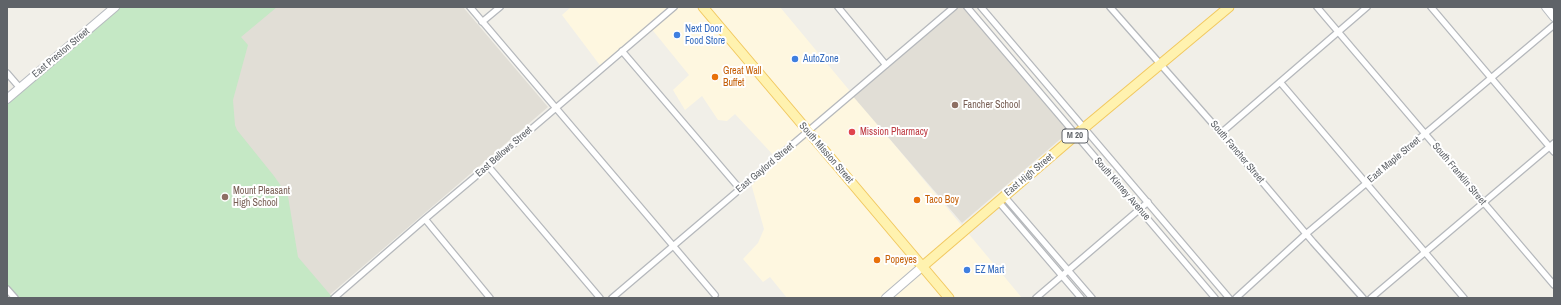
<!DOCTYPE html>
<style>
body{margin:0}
#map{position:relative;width:1561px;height:305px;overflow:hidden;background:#f1efe8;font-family:"Archivo Narrow",sans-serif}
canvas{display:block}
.frame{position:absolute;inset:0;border:8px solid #5f6368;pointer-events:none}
</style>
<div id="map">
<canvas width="1561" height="305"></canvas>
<div class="frame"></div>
</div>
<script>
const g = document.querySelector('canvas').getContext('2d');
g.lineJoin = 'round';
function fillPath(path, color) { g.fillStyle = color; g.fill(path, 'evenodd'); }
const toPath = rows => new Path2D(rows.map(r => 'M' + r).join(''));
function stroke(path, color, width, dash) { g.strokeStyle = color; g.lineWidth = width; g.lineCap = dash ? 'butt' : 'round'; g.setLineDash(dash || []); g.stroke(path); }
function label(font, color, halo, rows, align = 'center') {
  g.font = font + ' "Archivo Narrow",sans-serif'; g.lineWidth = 4; g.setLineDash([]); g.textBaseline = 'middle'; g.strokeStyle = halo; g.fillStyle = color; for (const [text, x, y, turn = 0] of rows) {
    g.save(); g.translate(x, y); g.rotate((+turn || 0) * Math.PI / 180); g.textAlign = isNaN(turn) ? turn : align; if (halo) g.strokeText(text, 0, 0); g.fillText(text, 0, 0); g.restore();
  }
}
fillPath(toPath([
 [571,7,780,7,1022,298,787,298,770,277,763,282,743,259,758,243,764,229,750,180,776,158,735,114,727,121,718,120,702,96,685,110,673,90,689,75,650,27,602,68,562,15]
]), '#fef7e0');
fillPath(toPath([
 [132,7,463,7,548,107,326,298,7,114],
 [954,7,967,7,1071,130,962,223,851,94]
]), '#e1ded6');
fillPath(toPath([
 [115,7,277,7,241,37,248,45,233,100,235,125,237,130,274,176,288,196,298,257,333,298,15,298,7,289,7,99]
]), '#c5e8c5');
const street = toPath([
 [470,7,715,295],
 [838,7,886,65],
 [967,7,1215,298],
 [981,7,1229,298],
 [1110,7,1221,133,1313,242,1363,298],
 [1317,7,1554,285],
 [1431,7,1554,152],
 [482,22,500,7],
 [622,51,740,189],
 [7,73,20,88],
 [1280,82,1464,298],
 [1221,133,1367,7],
 [488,166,600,298],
 [1004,196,1092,298],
 [998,201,1081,298],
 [425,219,490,298],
 [7,289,15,298],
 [334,298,425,219,488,166,674,7],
 [612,298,954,7],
 [1036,298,1148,202],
 [1236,298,1306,234,1554,25],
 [1371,298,1554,143]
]);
const secondary = toPath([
 [1546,7,1554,17],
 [7,99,115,7],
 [886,298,923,266]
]);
const primary = toPath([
 [703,7,949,298],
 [923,266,1084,128,1229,7]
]);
stroke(street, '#b5b8bc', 8);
stroke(secondary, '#b6babf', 10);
stroke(primary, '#f2c960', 11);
stroke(street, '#fff', 5.5);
stroke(secondary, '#fff', 8);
stroke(primary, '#fff2af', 9);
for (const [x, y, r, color] of [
 [677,35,4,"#3f7fe0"],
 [795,59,4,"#3f7fe0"],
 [715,77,4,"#e8710a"],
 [955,105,4,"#8d6e63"],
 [852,132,4,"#e0444e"],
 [225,197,4,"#8d6e63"],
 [917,200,4,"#e8710a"],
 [877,260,4,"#e8710a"],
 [967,270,4,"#3f7fe0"]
]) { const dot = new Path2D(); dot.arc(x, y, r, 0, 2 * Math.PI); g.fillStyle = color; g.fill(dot); stroke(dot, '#fff', 1.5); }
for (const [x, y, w] of [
 [1075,136,26]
]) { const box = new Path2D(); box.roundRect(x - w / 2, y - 7, w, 14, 3); g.fillStyle = '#fff'; g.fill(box); stroke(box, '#5f6368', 1); }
label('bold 9px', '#5f6368', null, [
 ["M 20",1075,136]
]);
label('10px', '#366cbe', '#fff', [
 ["Next Door",685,29],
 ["Food Store",685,41],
 ["AutoZone",803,59],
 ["EZ Mart",975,270]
], 'left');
label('10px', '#5f6368', '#fff', [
 ["East Preston Street",61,53,-40],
 ["East Bellows Street",504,152,-41],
 ["South Fancher Street",1237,152,50],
 ["South Mission Street",826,153,49],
 ["East Maple Street",1394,160,-40],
 ["East Gaylord Street",765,168,-40],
 ["South Franklin Street",1459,174,50],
 ["East High Street",1029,175,-40],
 ["South Kinney Avenue",1122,189,49]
]);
label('10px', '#c56008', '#fff', [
 ["Great Wall",723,71],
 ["Buffet",723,83],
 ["Taco Boy",925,200],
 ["Popeyes",885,260]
], 'left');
label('10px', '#785e54', '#fff', [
 ["Fancher School",963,105],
 ["Mount Pleasant",233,191],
 ["High School",233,203]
], 'left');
label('10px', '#be3a42', '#fff', [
 ["Mission Pharmacy",860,132]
], 'left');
</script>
